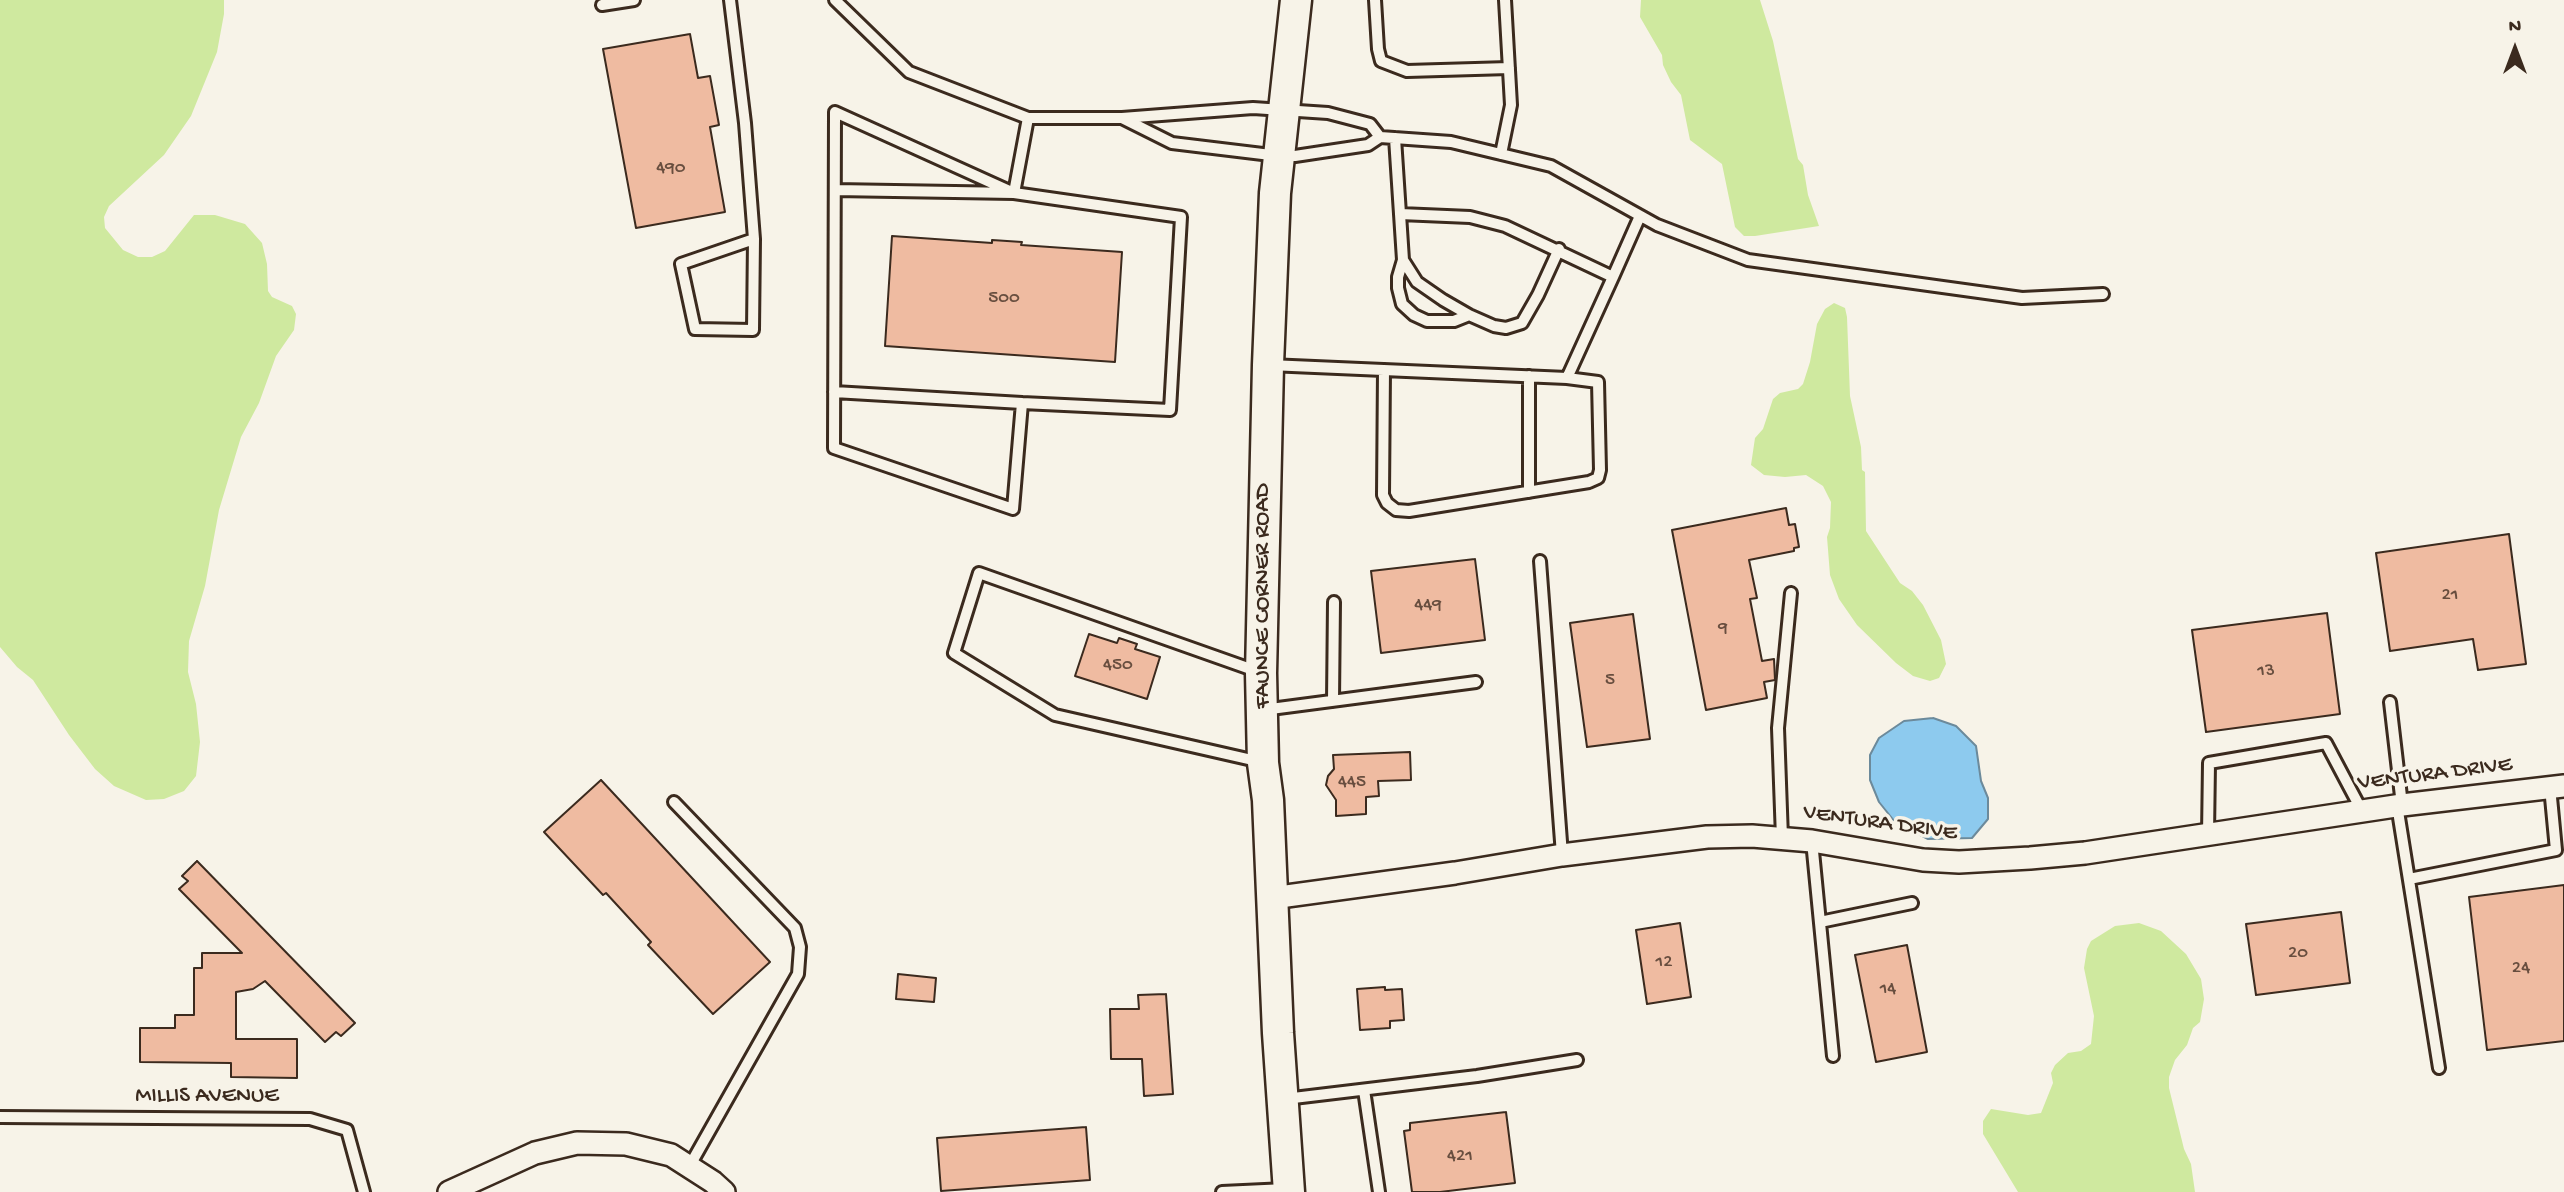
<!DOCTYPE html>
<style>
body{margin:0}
#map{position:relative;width:2564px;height:1192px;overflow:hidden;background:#f7f3e8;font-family:"Gochi Hand",sans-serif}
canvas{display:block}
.north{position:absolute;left:2480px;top:14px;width:70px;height:70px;-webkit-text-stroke:5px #f7f3e8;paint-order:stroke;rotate:0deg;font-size:19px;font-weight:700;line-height:28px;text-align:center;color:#3b2a1e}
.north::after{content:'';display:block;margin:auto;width:24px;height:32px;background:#3b2a1e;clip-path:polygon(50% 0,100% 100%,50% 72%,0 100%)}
</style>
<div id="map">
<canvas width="2564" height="1192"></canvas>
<div class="north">N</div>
</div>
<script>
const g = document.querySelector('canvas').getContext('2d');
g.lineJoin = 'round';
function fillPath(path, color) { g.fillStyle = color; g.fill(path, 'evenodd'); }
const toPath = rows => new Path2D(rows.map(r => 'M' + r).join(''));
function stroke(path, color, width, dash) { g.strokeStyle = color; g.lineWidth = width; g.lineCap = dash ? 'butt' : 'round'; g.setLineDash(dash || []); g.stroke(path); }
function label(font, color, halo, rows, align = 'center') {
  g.font = font + ' "Gochi Hand",sans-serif'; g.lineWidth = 7; g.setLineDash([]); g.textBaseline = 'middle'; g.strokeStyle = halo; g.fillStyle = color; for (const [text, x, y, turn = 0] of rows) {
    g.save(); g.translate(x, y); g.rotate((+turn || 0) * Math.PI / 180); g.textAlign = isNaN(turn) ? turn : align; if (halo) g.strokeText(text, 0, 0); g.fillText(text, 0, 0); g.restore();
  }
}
fillPath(toPath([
 [0,0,224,0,224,14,217,52,191,116,164,155,109,206,104,217,105,228,123,250,138,257,152,257,165,251,194,215,215,215,245,224,262,243,267,264,268,291,272,297,292,306,296,314,294,330,276,356,259,403,241,437,219,510,205,586,189,641,188,672,196,704,200,742,196,776,184,791,164,799,146,800,114,786,95,769,69,735,33,680,17,667,0,647],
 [1641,0,1760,0,1773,41,1798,159,1803,165,1808,195,1819,226,1755,236,1744,236,1735,227,1722,164,1690,140,1681,95,1671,82,1663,65,1662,55,1640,17],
 [1834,303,1845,308,1847,317,1850,396,1861,447,1862,470,1865,472,1866,531,1900,583,1912,591,1923,605,1941,640,1946,664,1939,678,1930,681,1913,676,1896,663,1857,625,1839,599,1830,575,1827,537,1830,528,1831,502,1823,486,1806,475,1785,477,1764,475,1751,465,1755,438,1763,429,1773,399,1780,393,1798,389,1803,384,1810,362,1817,324,1825,309],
 [2139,923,2161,931,2186,954,2201,979,2204,999,2200,1022,2193,1028,2187,1045,2175,1060,2169,1077,2169,1088,2184,1149,2191,1164,2195,1192,2018,1192,1983,1134,1983,1121,1991,1109,2028,1115,2041,1113,2053,1083,2051,1073,2055,1065,2068,1053,2081,1051,2091,1044,2094,1016,2084,968,2087,949,2091,941,2115,926]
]), '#cfe99f');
const water = toPath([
 [1933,718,1956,726,1976,746,1981,781,1988,798,1988,819,1972,838,1928,839,1895,822,1879,802,1870,780,1870,755,1879,738,1904,721,1933,718]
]);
fillPath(water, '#8dcaee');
stroke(water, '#6c8a9b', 2);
const building = toPath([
 [690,34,698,78,710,76,719,125,710,127,725,212,636,228,603,49,690,34],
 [892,236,992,243,992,240,1022,242,1021,245,1122,252,1115,362,885,346,892,236],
 [1786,508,1789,525,1795,524,1799,547,1794,548,1794,551,1749,560,1757,598,1750,599,1762,661,1774,659,1775,680,1764,682,1767,698,1706,710,1672,530,1786,508],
 [2509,534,2526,664,2478,670,2473,639,2390,651,2376,553,2509,534],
 [1475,559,1485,640,1381,653,1371,571,1475,559],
 [2327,613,2340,714,2206,732,2192,630,2327,613],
 [1633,614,1650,739,1587,747,1570,623,1633,614],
 [1089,634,1117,643,1119,638,1137,644,1135,649,1160,657,1147,699,1075,676,1089,634],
 [1410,752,1411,780,1378,781,1379,796,1366,797,1366,814,1336,816,1336,800,1326,785,1328,776,1334,769,1333,755,1410,752],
 [601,780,770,962,713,1014,648,945,651,942,606,893,603,895,544,832,601,780],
 [197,861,355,1023,341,1036,336,1032,325,1042,265,981,253,989,236,992,236,1039,297,1039,297,1078,231,1077,231,1063,140,1062,140,1028,175,1028,175,1015,194,1015,194,968,202,968,202,953,242,953,179,889,188,881,182,876,197,861],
 [2564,885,2564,1041,2487,1050,2469,897,2564,885],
 [2341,912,2350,983,2256,995,2246,924,2341,912],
 [1680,923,1691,997,1647,1004,1636,930,1680,923],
 [1907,945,1927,1052,1876,1062,1855,955,1907,945],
 [898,974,936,978,934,1002,896,999,898,974],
 [1385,987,1385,990,1402,989,1404,1020,1390,1021,1390,1028,1360,1030,1357,989,1385,987],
 [1166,994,1173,1094,1144,1096,1142,1059,1111,1059,1110,1009,1139,1009,1138,995,1166,994],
 [1506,1112,1515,1183,1440,1192,1412,1192,1404,1131,1410,1130,1410,1123,1506,1112],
 [1086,1127,1090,1180,941,1191,937,1138,1086,1127]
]);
fillPath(building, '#efbba1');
stroke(building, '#3b2a1e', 2);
const service = toPath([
 [730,0,745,123,754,239,753,330,695,329,681,264,754,239],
 [835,0,909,72,1028,118,1122,118,1253,108,1328,113,1370,124,1380,137],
 [1375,0,1378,49,1381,61,1407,71,1509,68],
 [602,5,634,0],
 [1122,118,1172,143,1279,156,1295,156,1368,145,1380,137,1451,142,1551,166,1657,225,1748,260,2022,298,2103,294],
 [1395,138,1400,214,1470,217,1505,226,1613,277,1640,216],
 [1501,154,1511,105,1505,0],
 [835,190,1014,193,1181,217,1170,410,1022,403,1013,509,834,448,835,112,1014,193,1028,118],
 [1400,214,1403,260,1398,277,1398,288,1402,304,1414,315,1427,321,1454,321,1469,315],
 [1403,260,1417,282,1443,300,1469,315,1494,326,1506,328,1522,323,1538,295,1559,249],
 [1269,365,1567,378,1613,277],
 [1384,370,1383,495,1387,503,1396,510,1409,511,1589,482,1598,478,1600,470,1598,382,1567,378],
 [1529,376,1529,492],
 [834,392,1022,403],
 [1540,561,1562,855],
 [1259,672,979,573,954,653,1055,715,1261,762],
 [1333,701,1334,602],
 [2390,702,2402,805],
 [1263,710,1476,682],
 [674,802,795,928,800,947,798,974,689,1167],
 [2397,805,2439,1068],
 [2208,835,2209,763,2326,743,2362,811],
 [1782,838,1778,728,1791,593],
 [1812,841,1833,1056],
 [2409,879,2556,850,2550,787],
 [1820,922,1912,903],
 [1364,1090,1379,1192],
 [1285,1099,1477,1076,1577,1060],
 [0,1117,310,1119,347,1130,364,1192],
 [1222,1192,1286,1189]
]);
const minor = toPath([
 [1272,898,1455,873,1562,855,1707,837,1752,836,1812,841,1923,860,1959,862,2030,858,2085,853,2402,805,2564,786],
 [449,1192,535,1153,577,1143,626,1144,671,1155,713,1182,724,1192]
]);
const secondary = toPath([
 [1289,1192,1278,1033,1268,800,1263,763,1261,673,1268,365,1275,193,1296,0]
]);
stroke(service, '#3b2a1e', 16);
stroke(minor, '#3b2a1e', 26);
stroke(secondary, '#3b2a1e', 35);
stroke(service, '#f7f3e8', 10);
stroke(minor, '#f7f3e8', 21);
stroke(secondary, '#f7f3e8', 30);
label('19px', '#684e3f', null, [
 ["490",671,169],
 ["500",1004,299],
 ["21",2450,596],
 ["449",1428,606],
 ["9",1723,629],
 ["450",1118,666],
 ["13",2266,672],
 ["5",1610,681],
 ["445",1352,783],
 ["20",2298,954],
 ["12",1664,963],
 ["24",2521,969],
 ["14",1888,990],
 ["421",1460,1157]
]);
label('23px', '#3b2a1e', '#f7f3e8', [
 ["FAUNCE CORNER ROAD",1264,596,-90],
 ["VENTURA DRIVE",2435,775,-7],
 ["VENTURA DRIVE",1880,824,8],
 ["MILLIS AVENUE",207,1097]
]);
</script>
